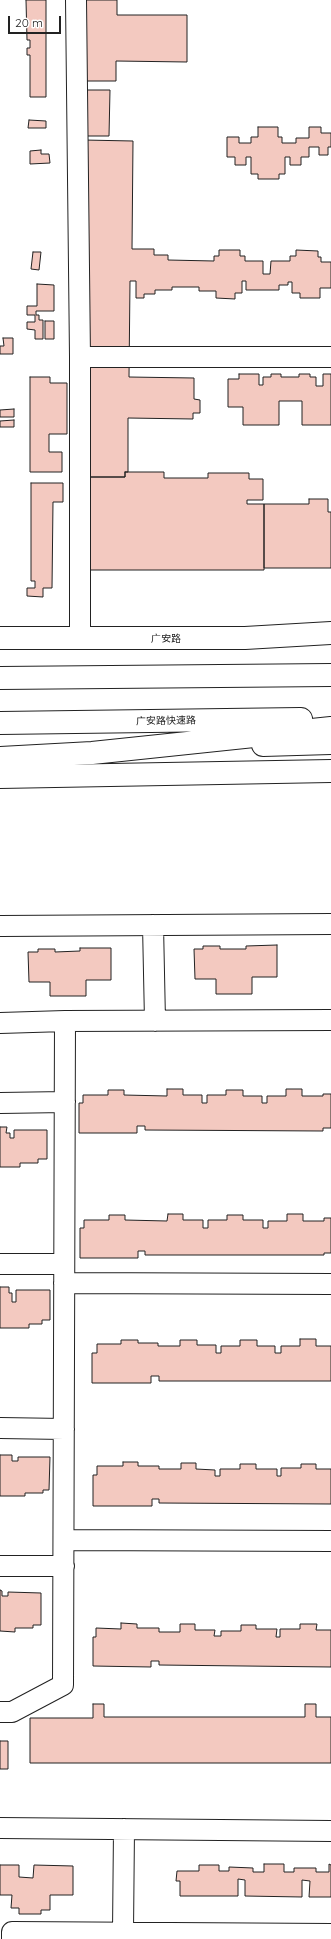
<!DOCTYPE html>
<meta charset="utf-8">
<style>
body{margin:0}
#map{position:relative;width:331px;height:1939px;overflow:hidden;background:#fff;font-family:Quicksand,sans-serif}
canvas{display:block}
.scale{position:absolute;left:8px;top:16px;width:53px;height:18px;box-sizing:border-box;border:2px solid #222;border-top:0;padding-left:5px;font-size:12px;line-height:14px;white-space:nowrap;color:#222;-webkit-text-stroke:3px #fff;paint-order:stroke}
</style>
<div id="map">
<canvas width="331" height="1939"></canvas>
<div class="scale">20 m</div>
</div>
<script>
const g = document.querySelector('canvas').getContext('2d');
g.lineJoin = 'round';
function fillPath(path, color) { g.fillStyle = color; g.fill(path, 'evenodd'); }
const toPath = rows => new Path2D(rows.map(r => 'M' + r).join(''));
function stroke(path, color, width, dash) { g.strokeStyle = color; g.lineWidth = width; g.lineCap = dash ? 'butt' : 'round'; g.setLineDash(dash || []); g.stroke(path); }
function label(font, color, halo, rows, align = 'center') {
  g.font = font + ' Quicksand,"Noto Sans SC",sans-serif'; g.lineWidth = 3; g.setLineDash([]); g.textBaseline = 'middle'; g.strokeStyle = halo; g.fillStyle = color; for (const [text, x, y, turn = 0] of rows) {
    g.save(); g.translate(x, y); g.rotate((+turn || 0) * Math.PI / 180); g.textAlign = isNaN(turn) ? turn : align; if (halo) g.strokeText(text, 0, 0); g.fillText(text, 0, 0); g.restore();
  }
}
const building = toPath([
 [26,0,46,0,46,97,30,97,30,55,27,55,27,48,30,48,30,40,27,40,26,0],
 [84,0,117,0,117,15,187,15,187,62,116,61,116,81,83,81,84,0],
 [81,90,110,90,109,136,81,136,81,90],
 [29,120,46,121,46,128,28,128,29,120],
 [258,127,278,127,278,137,282,137,282,143,296,143,296,138,309,138,309,127,321,127,321,133,331,133,331,147,328,147,328,155,319,155,319,147,309,147,309,157,301,157,301,165,290,165,290,157,285,157,285,174,279,174,279,179,258,179,258,174,251,174,251,157,246,157,246,165,235,165,235,157,227,157,227,137,239,137,239,143,251,143,251,137,258,137,258,127],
 [83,140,133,141,132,249,154,249,154,255,168,255,168,260,214,261,214,256,219,256,219,250,240,250,240,256,245,256,245,261,263,261,263,274,270,274,271,261,290,261,290,256,296,256,296,250,318,251,318,257,321,257,321,262,331,262,331,288,320,288,320,298,300,298,300,293,292,293,292,282,288,282,288,285,279,285,279,290,246,290,246,281,242,281,242,293,235,293,235,299,216,298,216,291,199,291,199,287,172,287,172,290,155,290,155,294,144,294,144,298,136,298,136,281,130,281,129,377,194,378,194,399,200,400,200,413,193,413,193,419,128,418,128,472,125,472,125,477,80,477,83,140],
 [41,150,41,154,49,154,50,163,30,164,30,151,41,150],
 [33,252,41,252,39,270,31,269,33,252],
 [37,284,54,285,54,311,36,311,36,315,39,315,39,320,43,320,43,339,35,339,35,330,27,329,27,322,35,322,35,315,27,315,27,306,37,306,37,284],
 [45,321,54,321,54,339,45,339,45,321],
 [3,338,13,338,13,354,0,354,0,346,4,346,3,338],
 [239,374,259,374,259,385,263,385,263,377,271,377,271,374,281,374,281,377,299,377,299,374,310,374,310,377,316,377,316,386,323,386,323,374,331,374,331,425,302,425,302,401,279,401,279,425,243,425,243,407,228,407,228,379,239,379,239,374],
 [30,377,50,377,50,383,67,383,67,434,49,434,49,452,62,452,62,472,30,472,30,377],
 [14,409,14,417,0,417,0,410,14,409],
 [14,420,14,427,0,427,0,421,14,420],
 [125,472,164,472,164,478,208,478,208,473,249,473,249,479,263,479,263,500,247,500,247,504,264,504,264,570,84,570,84,477,125,477,125,472],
 [31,483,63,483,63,502,53,502,52,588,43,588,43,597,27,596,27,588,35,588,35,581,31,581,31,483],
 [309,499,328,499,328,512,331,512,331,568,264,568,264,504,309,504,309,499],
 [277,945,277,977,252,977,252,994,216,994,216,979,195,979,194,949,203,949,203,946,220,946,220,949,246,949,246,946,277,945],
 [80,948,111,948,111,980,86,980,86,996,50,996,50,982,29,982,28,952,38,952,38,949,55,949,55,952,80,951,80,948],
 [167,1089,183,1089,183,1095,202,1095,202,1103,207,1103,207,1095,226,1095,226,1090,243,1090,243,1096,262,1096,262,1103,267,1103,267,1096,286,1096,286,1089,302,1089,302,1096,323,1096,323,1094,331,1094,331,1128,323,1128,323,1131,145,1130,145,1126,137,1126,137,1133,79,1133,79,1103,83,1103,83,1095,108,1095,108,1090,124,1090,124,1095,167,1096,167,1089],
 [0,1127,7,1127,6,1133,10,1133,10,1138,14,1138,14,1130,47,1130,47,1159,38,1159,38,1163,20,1163,20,1167,0,1167,0,1127],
 [168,1214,183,1214,183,1220,203,1220,203,1228,208,1228,208,1220,227,1220,227,1215,243,1215,243,1220,263,1220,263,1228,268,1228,268,1221,287,1221,287,1214,303,1214,303,1221,324,1221,324,1218,331,1218,331,1253,324,1253,324,1255,145,1255,145,1251,138,1251,138,1258,80,1258,80,1228,84,1228,84,1220,109,1220,109,1215,125,1215,125,1220,167,1221,168,1214],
 [0,1287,9,1287,9,1293,12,1293,12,1302,16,1302,16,1290,50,1290,50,1320,42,1320,42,1324,29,1324,29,1328,0,1328,0,1287],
 [300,1339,316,1339,316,1346,331,1346,331,1381,159,1381,159,1376,151,1376,151,1383,92,1383,92,1353,97,1353,97,1344,121,1344,121,1340,138,1340,138,1343,158,1343,158,1346,180,1346,180,1340,197,1340,197,1345,216,1345,216,1353,221,1353,221,1346,240,1346,240,1340,257,1340,257,1346,275,1346,275,1353,281,1353,281,1346,300,1346,300,1339],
 [0,1455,12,1455,12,1461,18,1461,18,1457,50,1457,49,1490,43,1490,43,1493,25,1493,25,1496,0,1496,0,1455],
 [123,1462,138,1462,138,1466,159,1466,159,1469,181,1469,181,1463,196,1463,196,1469,215,1470,215,1476,220,1476,220,1469,240,1469,240,1464,256,1464,256,1469,277,1469,277,1476,281,1476,281,1468,301,1468,301,1464,316,1464,316,1469,331,1469,331,1504,159,1503,159,1499,152,1499,152,1506,93,1506,93,1475,97,1475,97,1466,123,1466,123,1462],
 [0,1590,2,1591,2,1596,8,1596,8,1592,41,1593,41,1625,33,1625,33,1628,15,1628,15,1632,0,1631,0,1590],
 [121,1623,137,1624,137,1628,159,1628,159,1632,180,1632,180,1624,195,1624,195,1630,215,1630,214,1636,221,1636,221,1631,241,1631,241,1625,256,1625,256,1629,277,1629,276,1637,280,1637,280,1629,300,1629,300,1624,317,1624,316,1630,331,1630,331,1667,159,1665,159,1661,151,1661,151,1667,93,1666,93,1637,96,1637,96,1628,121,1629,121,1623],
 [93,1704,104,1704,104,1717,305,1717,305,1704,316,1704,316,1717,331,1717,331,1763,30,1763,30,1718,93,1718,93,1704],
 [0,1741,8,1741,8,1769,0,1769,0,1741],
 [264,1864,284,1864,284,1872,294,1872,294,1868,316,1868,316,1872,329,1872,329,1864,331,1865,331,1897,309,1897,310,1881,302,1880,302,1897,245,1896,245,1880,238,1879,238,1896,180,1896,180,1881,176,1881,177,1871,199,1871,199,1865,219,1865,219,1871,229,1871,229,1867,253,1868,253,1872,264,1872,264,1864],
 [0,1865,19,1865,19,1877,33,1878,34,1865,73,1866,73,1895,50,1895,50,1910,41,1910,41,1914,19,1914,19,1908,11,1908,12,1895,0,1895,0,1865]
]);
fillPath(building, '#f3c9c0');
stroke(building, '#222', 1);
const minor = toPath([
 [76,0,80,357,80,639],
 [80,357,331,357],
 [153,925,155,1021],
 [0,926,331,924],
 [0,1023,65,1021],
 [0,1103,65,1102],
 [0,1264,64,1264],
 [64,1283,331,1284],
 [0,1428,64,1429],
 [64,1540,331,1541],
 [0,1566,64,1566],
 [0,1712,12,1712,63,1685,65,1021,331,1020],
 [0,1828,331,1831],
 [123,1931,124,1829],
 [12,1939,12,1932,331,1934]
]);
const major = toPath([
 [0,638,245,638,331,633],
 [263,745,331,743],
 [0,777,331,771]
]);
const highway = toPath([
 [0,678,331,675],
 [0,723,301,719],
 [0,758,92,753,331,728]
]);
stroke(minor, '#222', 22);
stroke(major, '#222', 24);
stroke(highway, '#222', 24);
stroke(minor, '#fff', 20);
stroke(major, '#fff', 22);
stroke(highway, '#fff', 22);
label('10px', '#222', '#fff', [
 ["广安路",166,639],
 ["广安路快速路",166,721,-1]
]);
</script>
